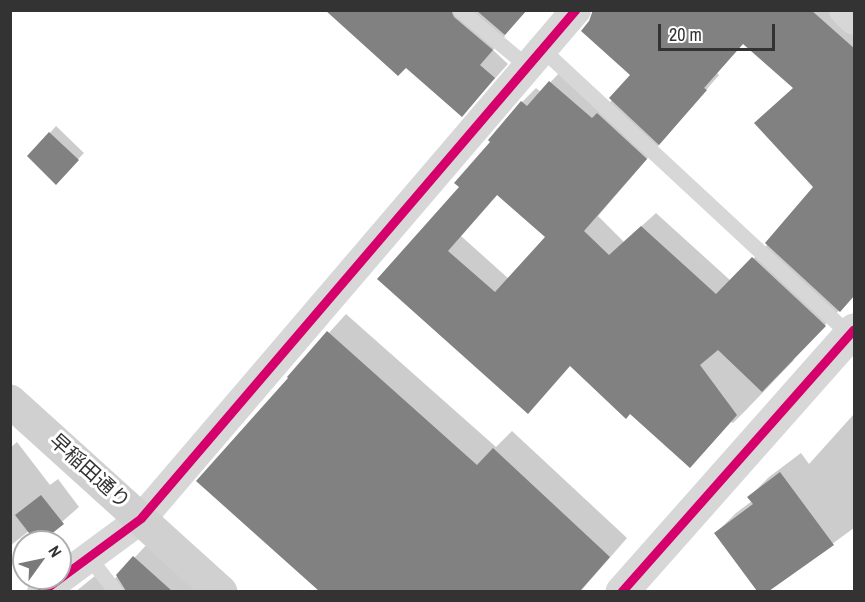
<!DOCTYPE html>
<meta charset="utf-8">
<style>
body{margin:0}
#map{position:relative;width:865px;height:602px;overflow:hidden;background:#fff;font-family:"Archivo Narrow",sans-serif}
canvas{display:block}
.frame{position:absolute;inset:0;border:12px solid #333;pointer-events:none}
.north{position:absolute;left:12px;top:530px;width:60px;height:60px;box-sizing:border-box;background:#fff;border:2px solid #adadad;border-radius:50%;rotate:57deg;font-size:16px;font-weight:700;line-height:24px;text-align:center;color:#333}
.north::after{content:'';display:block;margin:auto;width:21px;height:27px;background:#7a7a7a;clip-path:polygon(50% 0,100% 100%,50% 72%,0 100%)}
.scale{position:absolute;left:658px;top:24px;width:117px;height:27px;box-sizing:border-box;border:3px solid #333;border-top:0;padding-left:8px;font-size:18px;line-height:21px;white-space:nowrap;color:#333;-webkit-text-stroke:4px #fff;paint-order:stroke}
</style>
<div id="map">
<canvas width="865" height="602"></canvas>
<div class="frame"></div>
<div class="north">N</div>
<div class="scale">20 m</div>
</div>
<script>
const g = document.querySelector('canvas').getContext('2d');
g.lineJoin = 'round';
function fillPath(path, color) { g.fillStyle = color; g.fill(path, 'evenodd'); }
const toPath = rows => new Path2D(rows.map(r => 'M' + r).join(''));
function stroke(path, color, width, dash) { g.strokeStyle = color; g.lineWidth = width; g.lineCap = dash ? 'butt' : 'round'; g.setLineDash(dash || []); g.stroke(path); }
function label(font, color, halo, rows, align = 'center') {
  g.font = font + ' "Archivo Narrow","Noto Sans JP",sans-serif'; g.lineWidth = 6; g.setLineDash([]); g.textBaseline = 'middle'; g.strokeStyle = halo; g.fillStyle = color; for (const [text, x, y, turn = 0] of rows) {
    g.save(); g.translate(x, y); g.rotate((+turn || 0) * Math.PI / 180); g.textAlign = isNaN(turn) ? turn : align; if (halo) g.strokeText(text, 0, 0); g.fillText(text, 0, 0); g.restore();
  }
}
fillPath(toPath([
 [342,10,527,10,504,34,505,36,493,50,508,64,462,115],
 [664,10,840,10,854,23,854,295,792,359,794,360,747,409,733,423,731,422,704,452,630,412,571,365,379,279,461,187,522,102,536,88,541,92,564,68,607,105,613,99,632,74,591,22],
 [744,42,795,87,815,187,768,244,731,281,656,213,624,242,598,216,719,75,717,73],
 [498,194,547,237,509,279,461,236],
 [56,126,84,153,56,182,29,156],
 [346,314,496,447,512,431,627,538,580,592,321,592,198,481,290,378,289,377],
 [854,414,854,528,766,592,759,592,716,533,736,513,752,501,749,497,769,477,801,453,809,464],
 [17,442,50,485,58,479,79,507,39,542,29,531,10,546,10,448],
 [151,540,209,592,75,592,101,571,111,583]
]), '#0003');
fillPath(toPath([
 [325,10,451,10,454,17,493,50,480,65,495,78,462,117,406,68,398,76],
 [476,10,527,10,505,35],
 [593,10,811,10,855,49,855,295,840,312,765,243,813,187,754,123,793,88,743,44,704,88,707,90,659,145,609,98,630,75,581,31,589,21],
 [549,81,592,118,597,113,647,159,584,231,609,255,641,226,716,294,752,257,826,326,762,392,718,350,700,365,737,415,690,468,630,414,626,419,570,366,528,414,377,279,459,187,454,183,490,142,488,140,521,101,527,106],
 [497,195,545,237,495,292,448,251],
 [49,132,79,160,56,185,27,156],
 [327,331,477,465,493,448,610,557,580,591,319,591,196,481,288,378,287,377],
 [780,472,834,545,769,591,757,591,714,533,753,504,747,497],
 [41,495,64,524,41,542,36,542,15,515],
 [133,556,172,591,126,591,116,575]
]), '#818181');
stroke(toPath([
 [460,10,528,67],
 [542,49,850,335],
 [89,557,116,592]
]), '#d7d7d7', 15);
stroke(toPath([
 [844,10,854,20],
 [42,592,141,519,576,10]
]), '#d7d7d7', 30);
stroke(toPath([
 [622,592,854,330]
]), '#d7d7d7', 33);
stroke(toPath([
 [10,401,221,592]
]), '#d0d0d0', 33);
stroke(toPath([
 [42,592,141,519,576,10],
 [622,592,854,330]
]), '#d6006c', 9);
label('20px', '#333', '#fff', [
 ["早稲田通り",89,472,42]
]);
</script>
